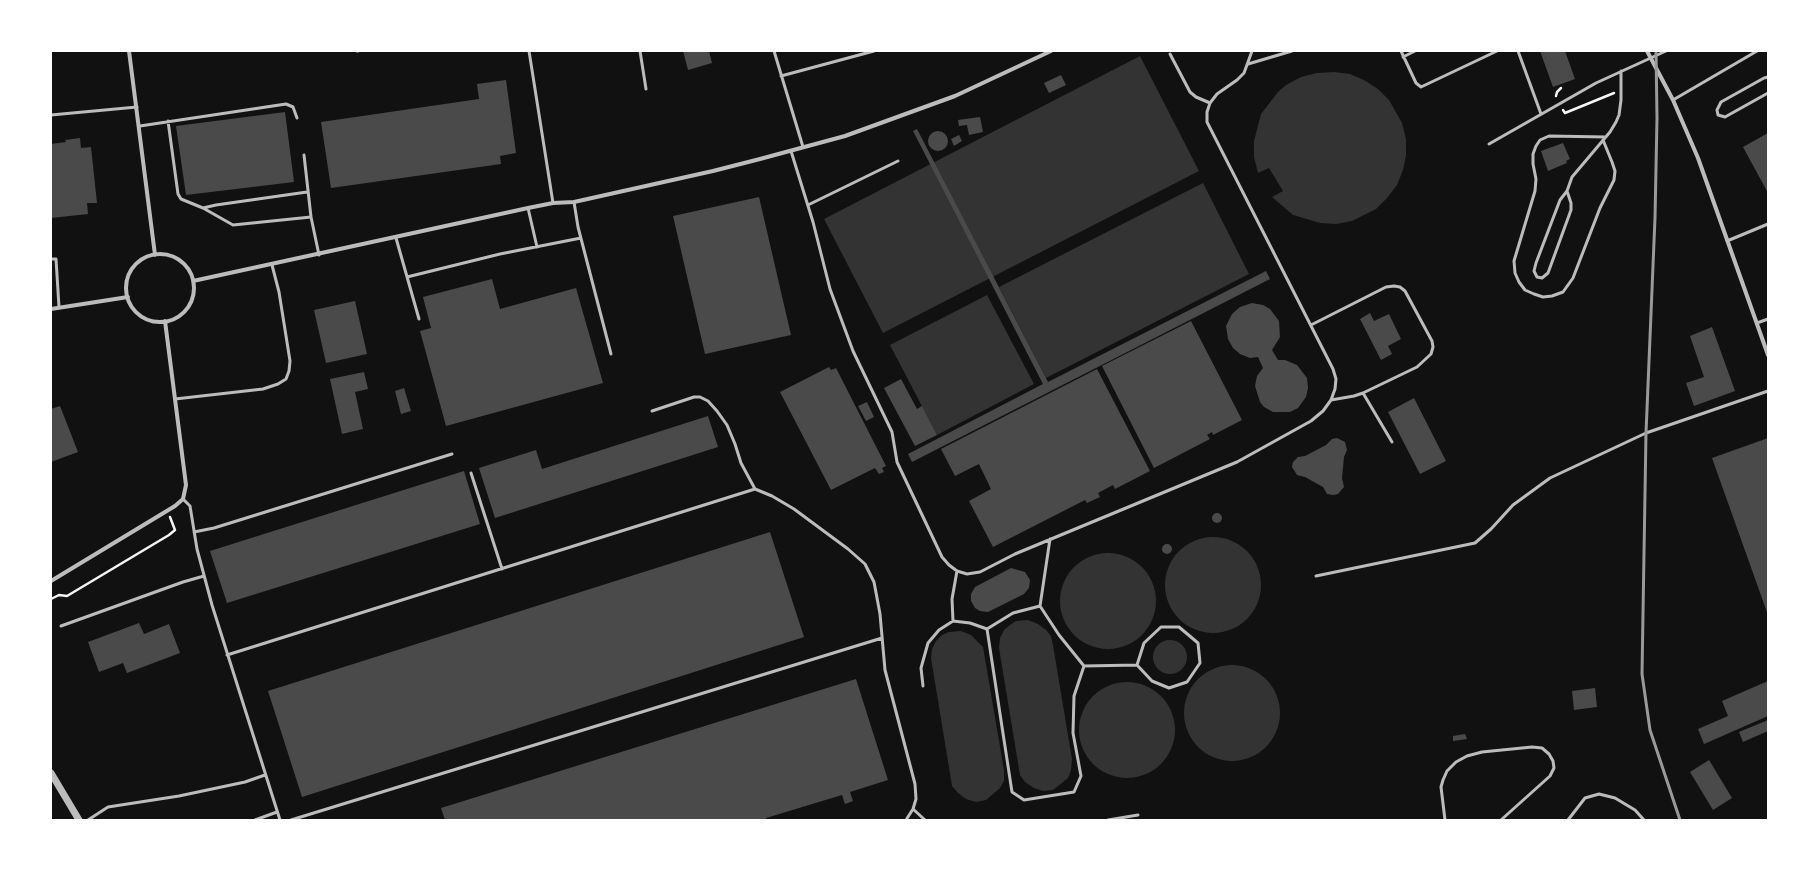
<!DOCTYPE html>
<style>
body{margin:0}
#map{position:relative;width:1819px;height:871px;overflow:hidden;background:#111;font-family:"Exo 2",sans-serif}
canvas{display:block}
.frame{position:absolute;inset:0;border:52px solid #fff;pointer-events:none}
</style>
<div id="map">
<canvas width="1819" height="871"></canvas>
<div class="frame"></div>
</div>
<script>
const g = document.querySelector('canvas').getContext('2d');
g.lineJoin = 'round';
function fillPath(path, color) { g.fillStyle = color; g.fill(path, 'evenodd'); }
const toPath = rows => new Path2D(rows.map(r => 'M' + r).join(''));
function stroke(path, color, width, dash) { g.strokeStyle = color; g.lineWidth = width; g.lineCap = dash ? 'butt' : 'round'; g.setLineDash(dash || []); g.stroke(path); }
fillPath(toPath([
 [1140,56,1199,171,883,333,824,219],
 [1334,72,1350,74,1364,80,1378,89,1389,100,1402,123,1406,139,1406,155,1403,170,1397,185,1387,198,1376,209,1352,221,1336,224,1320,223,1293,215,1272,197,1283,191,1269,168,1258,173,1254,157,1254,141,1261,114,1278,92,1286,85,1301,77,1317,73],
 [1203,183,1249,274,1046,378,999,287],
 [987,295,1034,384,937,435,890,345],
 '1165 585a48 48 0 1 1 96 0a48 48 0 1 1-96 0Z',
 '1060 601a48 48 0 1 1 96 0a48 48 0 1 1-96 0Z',
 [1028,620,1038,624,1046,630,1051,636,1053,645,1072,759,1071,770,1068,778,1053,790,1043,791,1034,788,1025,782,1020,775,999,648,1000,638,1004,630,1010,625,1016,621],
 [961,631,971,635,983,647,1004,770,1004,781,1000,788,986,800,976,802,966,799,958,793,952,786,931,658,932,649,936,641,942,635,949,632],
 '1153 657a17 17 0 1 1 34 0a17 17 0 1 1-34 0Z',
 '1184 713a48 48 0 1 1 96 0a48 48 0 1 1-96 0Z',
 '1079 730a48 48 0 1 1 96 0a48 48 0 1 1-96 0Z'
]), '#333');
fillPath(toPath([
 [683,51,709,51,712,63,688,70],
 [1540,51,1565,51,1575,79,1553,87],
 [1061,75,1066,85,1049,93,1044,83],
 [506,80,516,153,500,156,501,164,331,188,321,122,479,99,477,84],
 [285,112,294,182,186,195,176,126],
 [980,117,983,132,969,135,967,125,959,126,958,120],
 [917,129,1048,382,1266,271,1270,279,912,462,908,454,1043,384,913,131],
 '928 141a10 10 0 1 1 20 0a10 10 0 1 1-20 0Z',
 [1768,133,1768,193,1743,147],
 [959,135,962,141,954,146,951,139],
 [80,138,81,148,91,147,97,203,87,203,88,214,51,218,51,144,66,142,65,140],
 [1563,143,1570,159,1566,161,1567,163,1548,171,1541,151],
 [759,197,791,335,705,354,673,216],
 [492,279,500,309,576,288,603,383,446,426,420,331,431,328,423,297],
 [355,301,367,354,326,363,314,310],
 [1252,303,1263,305,1270,309,1279,321,1280,337,1272,350,1278,360,1285,360,1297,365,1307,378,1308,388,1306,397,1298,408,1290,412,1273,412,1264,407,1260,402,1255,386,1257,376,1263,368,1258,357,1250,358,1240,354,1233,348,1228,339,1226,326,1232,314,1240,307],
 [1370,313,1374,321,1389,314,1401,339,1388,346,1392,354,1381,360,1360,319],
 [1191,321,1242,420,1213,435,1212,432,1207,435,1210,439,1154,468,1102,366],
 [1712,327,1735,391,1694,406,1686,383,1704,377,1690,336],
 [829,367,831,370,836,368,886,466,882,468,884,472,879,474,875,468,831,490,780,392],
 [1097,369,1150,471,1115,489,1113,485,1098,493,1100,497,1087,503,1085,500,993,547,969,501,991,489,979,464,955,476,941,449],
 [364,372,368,389,355,392,363,429,342,434,330,379],
 [901,379,917,409,922,406,937,435,915,446,884,388],
 [404,388,411,411,401,414,395,391],
 [1414,398,1446,461,1420,474,1388,412],
 [867,402,874,417,866,421,858,406],
 [60,406,78,452,51,462,51,409],
 [708,416,718,447,495,518,479,468,536,450,542,469],
 [1337,438,1345,442,1347,450,1344,457,1342,478,1344,487,1338,494,1333,495,1327,494,1323,487,1305,477,1297,475,1292,467,1293,462,1298,457,1305,456,1326,445,1332,439],
 [1768,438,1768,615,1712,458],
 [464,471,480,524,227,603,210,551],
 '1212 518a5 5 0 1 1 10 0a5 5 0 1 1-10 0Z',
 [770,532,804,637,302,797,268,691],
 '1162 549a5 5 0 1 1 10 0a5 5 0 1 1-10 0Z',
 [1011,568,1025,572,1030,580,1029,588,1024,594,988,612,980,611,975,608,971,601,971,594,975,587],
 [139,623,144,634,169,624,180,653,127,673,123,663,99,672,88,642],
 [856,679,888,780,850,792,853,801,845,804,842,795,766,818,767,820,445,820,441,808],
 [1768,681,1768,716,1704,744,1698,729,1728,716,1722,701],
 [1595,688,1597,707,1574,710,1572,691],
 [1768,720,1768,731,1743,742,1739,732],
 [1465,734,1467,739,1453,741,1453,736],
 [1709,760,1732,798,1713,810,1690,772]
]), '#4a4a4a');
stroke(toPath([
 [1556,96,1557,92,1561,88],
 [1563,110,1565,113,1614,93],
 [51,599,59,595,67,596,169,535,175,530,170,517]
]), '#f5f5f5', 2.5);
stroke(toPath([
 [357,51,358,51],
 [529,51,553,203],
 [640,51,646,89],
 [774,51,803,147],
 [1401,51,1416,83,1421,87,1497,51],
 [1518,51,1541,114],
 [1170,54,1190,92,1196,97,1210,103],
 [1403,57,1415,51],
 [1248,64,1292,51],
 [781,76,874,51],
 [1768,77,1764,78,1721,102,1717,110,1718,115,1725,117,1768,93],
 [1673,100,1757,51],
 [51,115,137,107],
 [168,121,178,194,181,199,203,208,233,225,311,217],
 [140,126,286,104,293,107,297,118],
 [1603,140,1612,162,1615,171,1614,180,1600,208,1573,278,1563,292,1552,296,1543,297,1534,294,1525,290,1519,282,1515,273,1514,261,1535,191,1536,179,1533,164,1533,154,1536,146,1540,140,1549,136,1606,137],
 [1489,144,1596,83,1666,51],
 [791,151,813,222,830,289,853,351,892,432,897,462,942,557,949,565,957,571,967,574,980,572,1015,554,1237,462,1311,421,1323,411,1331,400,1335,389,1336,379,1333,369,1207,122,1207,112,1210,103,1217,94,1237,80,1244,73,1252,51],
 [304,155,311,217,319,255],
 [1567,191,1571,203,1571,210,1548,273,1542,278,1537,277,1534,271,1536,263,1560,200,1567,191,1572,177,1610,132,1616,122,1619,115,1621,100,1621,71],
 [574,202,578,227,611,354],
 [808,205,898,161],
 [203,208,216,205,307,192],
 [528,208,537,247],
 [396,238,419,319],
 [1727,241,1768,224],
 [51,259,56,259,59,307],
 [407,277,500,254,581,238],
 [1757,323,1768,319],
 [1311,325,1386,287,1394,286,1400,287,1405,291,1432,341,1433,347,1431,354,1417,367,1363,393,1354,396,1331,400],
 [1363,393,1392,442],
 [175,399,263,389,278,384,286,379,289,371,290,361,279,292,272,265],
 [652,411,694,397,700,397,708,401,717,411,727,425,735,444,741,463,755,489,772,496,794,509,848,549,865,564,874,582,880,614,885,670,915,784,916,799,913,809,906,820],
 [471,473,502,569],
 [183,499,190,506,197,549,212,605,280,820],
 [194,532,214,528,452,454],
 [1050,539,1040,606,1059,635,1084,666,1137,665,1152,681,1169,688,1187,682,1200,663,1198,643,1179,627,1161,627,1144,643,1137,665],
 [1316,576,1475,543,1491,529,1513,505,1550,478,1646,433,1768,391],
 [1040,606,1013,613,987,629,1012,792,1024,800,1074,792,1081,776,1073,733,1074,696,1084,666],
 [953,621,952,599,957,571],
 [61,626,183,582,204,576],
 [227,655,755,489],
 [923,686,921,668,928,643,939,630,953,621,970,623,987,629],
 [913,809,925,820],
 [88,820,108,807,179,796,245,782,265,775],
 [255,820,277,812],
 [291,820,882,638],
 [1108,820,1138,815],
 [1445,820,1441,787,1443,780,1447,771,1456,762,1467,756,1482,752,1532,747,1542,748,1549,754,1553,761,1554,768,1550,776,1501,820],
 [1568,820,1585,798,1599,794,1615,798,1635,810,1644,820]
]), '#bcbcbc', 3);
stroke(toPath([
 [129,51,155,255],
 [1647,51,1673,100,1698,158,1768,355],
 '126 288a34 34 0 1 1 68 0a34 34 0 1 1-68 0Z',
 [193,281,528,208,553,203,574,202,713,171,760,159,845,136,955,96,1051,51],
 [51,309,128,297],
 [51,581,175,506,183,499,186,485,165,321]
]), '#bcbcbc', 4);
stroke(toPath([
 [51,773,79,820]
]), '#bcbcbc', 7);
stroke(toPath([
 [1656,51,1657,118,1655,218,1646,433,1642,674,1650,730,1680,820]
]), '#9a9a9a', 3);
</script>
